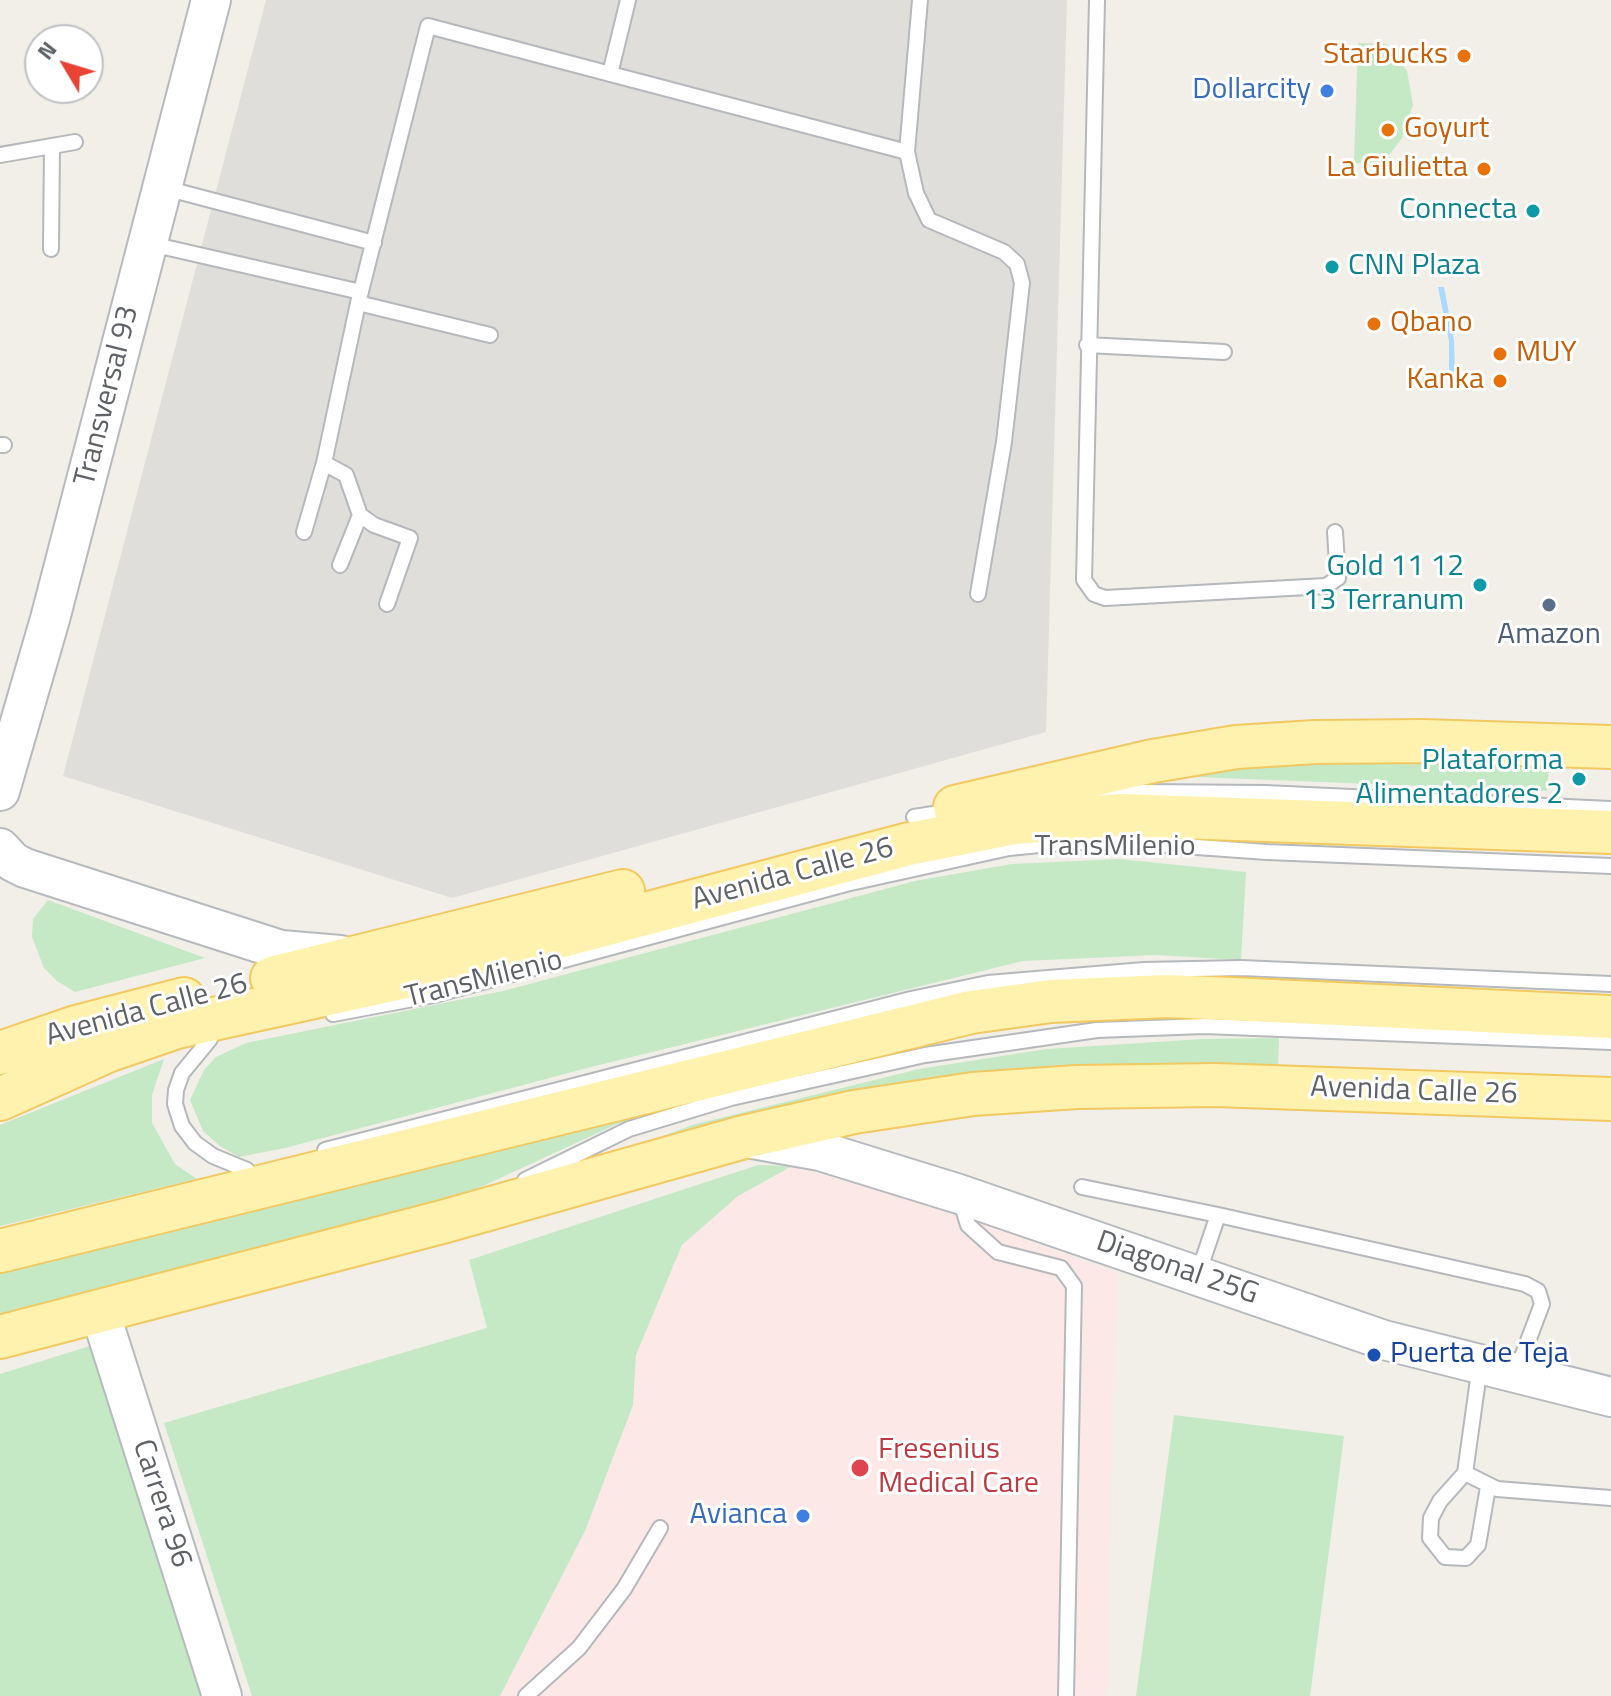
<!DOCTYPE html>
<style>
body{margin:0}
#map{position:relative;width:1611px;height:1696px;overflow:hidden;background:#f1efe8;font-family:"Titillium Web",sans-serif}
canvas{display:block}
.north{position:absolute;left:24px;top:24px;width:80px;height:80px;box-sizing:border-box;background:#fff;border:2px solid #bfc1c3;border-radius:50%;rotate:308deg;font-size:22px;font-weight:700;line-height:32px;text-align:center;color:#5f6368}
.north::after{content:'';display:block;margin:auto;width:28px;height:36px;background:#ea4335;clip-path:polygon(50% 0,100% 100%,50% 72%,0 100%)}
</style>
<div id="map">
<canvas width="1611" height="1696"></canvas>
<div class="north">N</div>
</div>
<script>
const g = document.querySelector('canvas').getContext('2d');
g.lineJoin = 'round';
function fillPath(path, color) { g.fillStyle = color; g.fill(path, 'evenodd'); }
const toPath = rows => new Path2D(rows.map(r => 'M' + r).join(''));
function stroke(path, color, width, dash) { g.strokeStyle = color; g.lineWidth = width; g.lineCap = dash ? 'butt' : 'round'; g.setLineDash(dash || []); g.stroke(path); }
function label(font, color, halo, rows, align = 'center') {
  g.font = font + ' "Titillium Web",sans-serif'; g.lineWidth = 6; g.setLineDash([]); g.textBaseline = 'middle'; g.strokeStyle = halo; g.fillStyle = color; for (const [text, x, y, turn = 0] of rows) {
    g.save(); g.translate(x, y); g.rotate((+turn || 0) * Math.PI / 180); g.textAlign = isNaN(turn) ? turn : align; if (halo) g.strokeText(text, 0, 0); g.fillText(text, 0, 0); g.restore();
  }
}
fillPath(toPath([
 [266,0,1067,0,1046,732,452,898,63,776]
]), '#e0deda');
fillPath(toPath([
 [792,1166,911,1199,1116,1272,1106,1696,500,1696,585,1531,633,1405,636,1355,682,1245,738,1196]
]), '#fce8e6');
fillPath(toPath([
 [1358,43,1387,44,1407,71,1413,105,1402,138,1382,164,1354,163],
 [1244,757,1549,763,1547,791,1121,774],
 [1119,859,1246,872,1241,960,1157,955,1023,961,591,1067,285,1148,239,1157,220,1146,203,1131,190,1100,204,1070,216,1057,246,1043,503,991,915,881,1012,864],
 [48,900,205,958,75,992,57,981,44,968,32,937,33,919],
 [1279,1038,1278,1069,1246,1077,615,1155,692,1125,919,1069,1047,1049,1203,1039],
 [164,1059,152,1095,152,1123,175,1164,197,1179,0,1226,0,1125],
 [733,1084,617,1124,444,1204,0,1322,0,1267],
 [758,1165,792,1166,738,1196,682,1245,636,1355,633,1405,585,1531,500,1696,252,1696,164,1423,487,1328,469,1260],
 [109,1340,222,1696,0,1696,0,1374],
 [1174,1415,1344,1436,1310,1696,1136,1696]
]), '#c5e8c5');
fillPath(toPath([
 [1438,287,1444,287,1454,340,1455,375,1449,375,1449,341]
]), '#aadaff');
const lane = toPath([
 [1097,0,1084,580,1094,594,1105,598,1326,586,1338,578,1335,532],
 [610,74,628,0],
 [907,152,916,193,929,220,1004,252,1017,264,1022,283,1004,442,978,594],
 [0,155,75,142],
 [165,188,374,243],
 [151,244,361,292],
 [51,249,52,146],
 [358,303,490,335],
 [1087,345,1224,352],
 [0,445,4,445],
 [324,463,346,475,360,515,374,525,410,538,387,604],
 [304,532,324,463,358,303,428,26,907,152,920,0],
 [340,565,360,515],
 [1092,796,1140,792,1265,793,1611,809],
 [914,817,952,811],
 [333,1014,434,995,846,884,1009,848,1070,842,1127,842,1267,852,1611,866],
 [210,1039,182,1073,176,1090,175,1104,182,1126,195,1143,213,1156,247,1170],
 [325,1150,911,999,988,983,1144,970,1241,968,1611,984],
 [525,1180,629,1129,731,1098,925,1055,1097,1030,1204,1026,1611,1042],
 [1082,1187,1218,1215],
 [960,1199,968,1225,998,1252,1061,1268,1074,1286,1066,1696],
 [1198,1274,1218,1215,1525,1284,1538,1291,1542,1304,1516,1373],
 [1480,1365,1465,1473,1497,1489,1611,1498],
 [1465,1473,1440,1501,1431,1518,1430,1538,1445,1557,1466,1558,1478,1545,1488,1487],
 [526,1696,579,1648,624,1589,660,1528]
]);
const secondary = toPath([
 [0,791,50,619,211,0],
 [0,848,13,862,25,868,281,950,340,955],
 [747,1138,820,1151,959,1194,1384,1340,1611,1397],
 [100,1312,222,1696]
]);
const primary = toPath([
 [955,807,1153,761,1236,747,1315,742,1423,741,1611,747],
 [272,978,623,891],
 [0,1053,76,1027,184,999],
 [0,1099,107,1051,177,1027,419,974,909,844,1015,823,1121,815,1611,832],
 [0,1251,971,1012,1051,1001,1167,996,1611,1017],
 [0,1337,442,1222,744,1137,854,1112,973,1094,1077,1087,1215,1085,1611,1099]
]);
stroke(lane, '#b5b8bc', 18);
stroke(secondary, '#b6babf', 42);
stroke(primary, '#f2c960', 46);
stroke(lane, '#fff', 14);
stroke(secondary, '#fff', 38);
stroke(primary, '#fff2af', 42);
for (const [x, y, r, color] of [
 [1464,56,8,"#e8710a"],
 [1327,91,8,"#3f7fe0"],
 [1388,130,8,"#e8710a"],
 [1484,169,8,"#e8710a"],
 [1533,211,8,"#0f9aa8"],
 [1332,267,8,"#0f9aa8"],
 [1374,324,8,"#e8710a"],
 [1500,354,8,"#e8710a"],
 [1500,381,8,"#e8710a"],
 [1480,585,8,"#0f9aa8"],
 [1549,605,8,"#5c6f8a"],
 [1579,779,8,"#0f9aa8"],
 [1374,1355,8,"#1a4fb4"],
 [860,1468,10,"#e0444e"],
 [803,1516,8,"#3f7fe0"]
]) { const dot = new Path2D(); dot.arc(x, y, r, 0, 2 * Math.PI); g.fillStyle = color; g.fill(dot); stroke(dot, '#fff', 3); }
label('30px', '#c56008', '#fff', [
 ["Starbucks",1448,56],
 ["Goyurt",1404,130,"left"],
 ["La Giulietta",1468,169],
 ["Qbano",1390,324,"left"],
 ["MUY",1516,354,"left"],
 ["Kanka",1484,381]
], 'right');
label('30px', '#366cbe', '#fff', [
 ["Dollarcity",1311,91],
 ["Avianca",787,1516]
], 'right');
label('30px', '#0d838f', '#fff', [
 ["Connecta",1517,211],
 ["CNN Plaza",1348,267,"left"],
 ["Gold 11 12",1464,568],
 ["13 Terranum",1464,602],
 ["Plataforma",1563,762],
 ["Alimentadores 2",1563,796]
], 'right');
label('30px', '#5f6368', '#fff', [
 ["Transversal 93",108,396,-76],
 ["TransMilenio",1115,848],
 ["Avenida Calle 26",793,875,-15],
 ["TransMilenio",484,980,-14],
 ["Avenida Calle 26",147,1011,-15],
 ["Avenida Calle 26",1414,1092,2],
 ["Diagonal 25G",1177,1269,19],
 ["Carrera 96",161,1504,72]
]);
label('30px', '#4e5e75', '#fff', [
 ["Amazon",1549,636]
]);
label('30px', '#164399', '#fff', [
 ["Puerta de Teja",1390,1355]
], 'left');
label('30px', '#be3a42', '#fff', [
 ["Fresenius",878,1451],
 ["Medical Care",878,1485]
], 'left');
</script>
